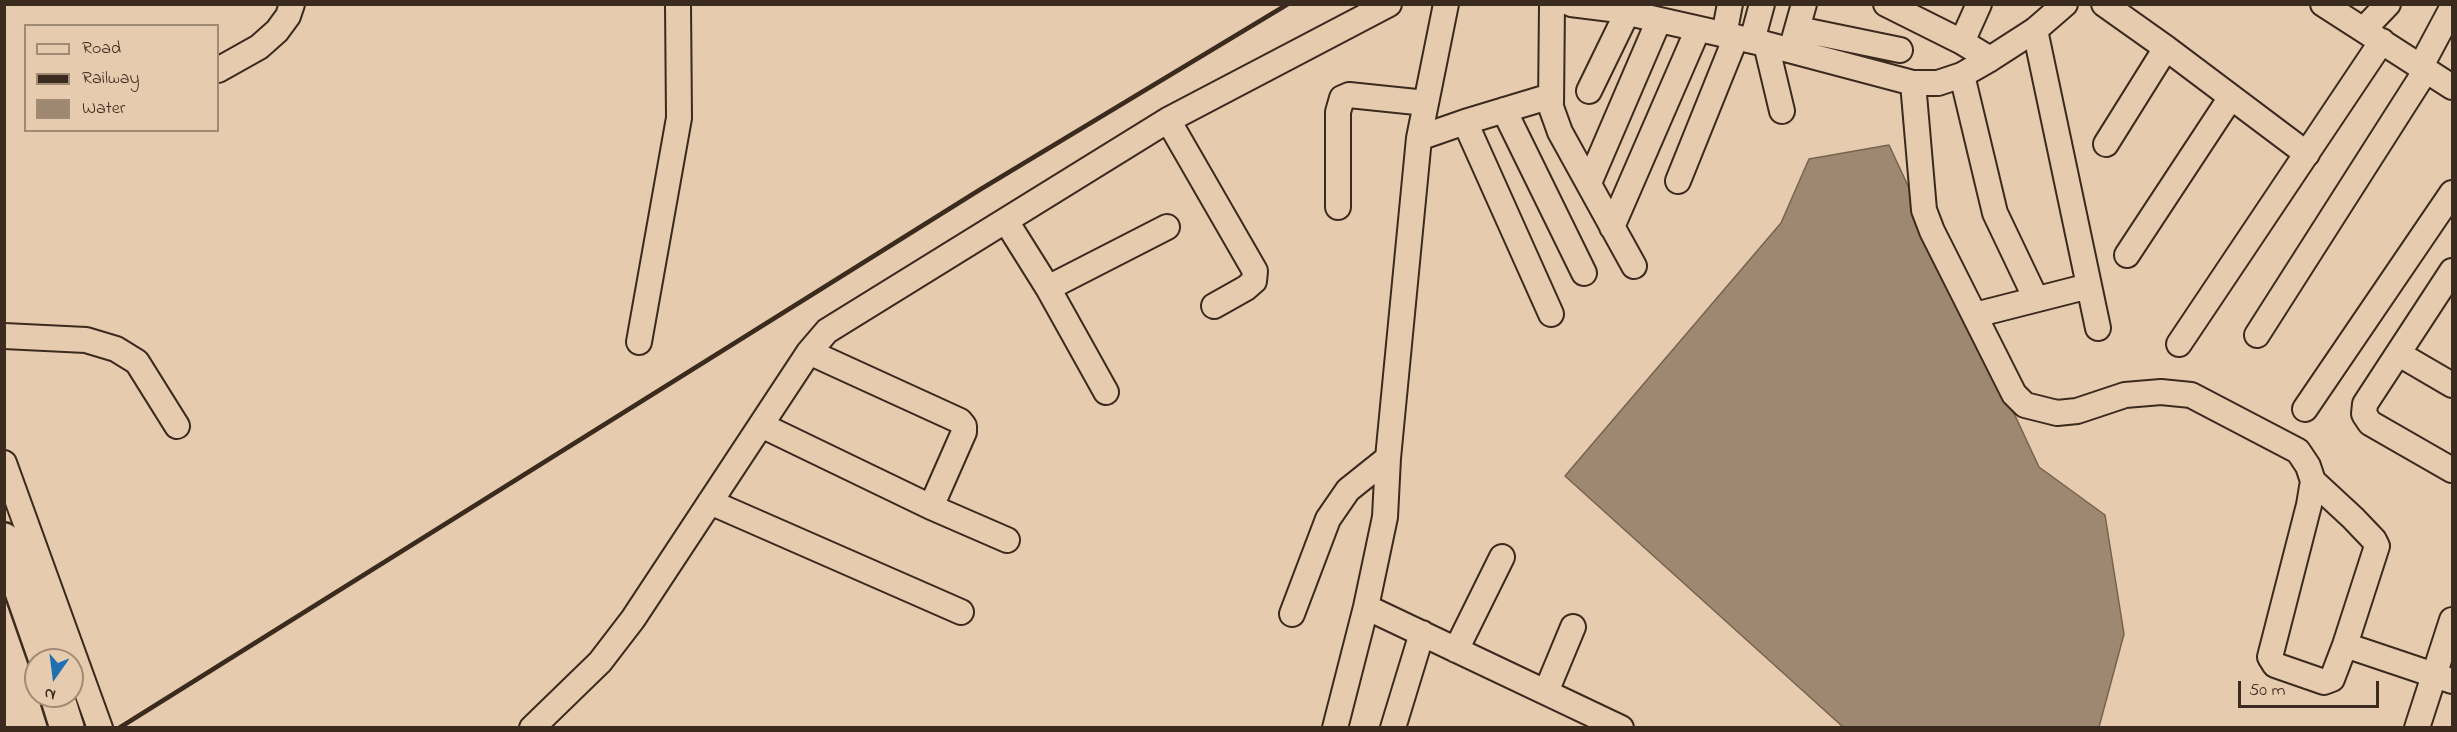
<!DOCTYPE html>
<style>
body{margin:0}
#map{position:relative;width:2457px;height:732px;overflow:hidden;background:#e7cbae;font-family:"Indie Flower",sans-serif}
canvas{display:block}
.frame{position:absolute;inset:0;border:6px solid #3b2a1e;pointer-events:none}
.legend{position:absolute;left:24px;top:24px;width:195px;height:108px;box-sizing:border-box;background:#e7cbae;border:2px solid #a28b74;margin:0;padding:8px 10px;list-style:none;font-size:18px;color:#3b2a1e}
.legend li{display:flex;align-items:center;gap:12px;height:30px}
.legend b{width:30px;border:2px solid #a28b74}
.north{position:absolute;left:24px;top:648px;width:60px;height:60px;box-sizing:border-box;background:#e7cbae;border:2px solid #a28b74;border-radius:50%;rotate:194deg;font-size:16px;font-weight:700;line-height:24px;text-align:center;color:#3b2a1e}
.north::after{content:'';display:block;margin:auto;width:21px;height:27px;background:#1f6fb2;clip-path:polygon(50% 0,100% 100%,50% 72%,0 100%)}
.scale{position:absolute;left:2238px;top:681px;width:141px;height:27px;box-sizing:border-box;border:3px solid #3b2a1e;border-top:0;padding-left:8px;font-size:18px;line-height:21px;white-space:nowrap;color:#3b2a1e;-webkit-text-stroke:4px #e7cbae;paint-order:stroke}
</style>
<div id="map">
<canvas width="2457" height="732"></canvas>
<div class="frame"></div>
<ul class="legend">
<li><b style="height:8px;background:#e7cbae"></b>Road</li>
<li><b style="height:8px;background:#3b2a1e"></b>Railway</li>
<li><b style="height:16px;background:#9e8872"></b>Water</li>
</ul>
<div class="north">N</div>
<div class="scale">50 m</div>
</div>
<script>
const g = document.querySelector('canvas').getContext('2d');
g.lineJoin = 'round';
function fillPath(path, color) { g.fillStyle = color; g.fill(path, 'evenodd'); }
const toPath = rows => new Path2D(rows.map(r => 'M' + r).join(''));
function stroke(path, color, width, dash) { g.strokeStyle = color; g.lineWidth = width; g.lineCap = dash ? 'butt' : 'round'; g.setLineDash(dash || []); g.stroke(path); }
const water = toPath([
 [1889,145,2039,467,2105,515,2124,634,2099,727,1843,727,1565,476,1781,223,1809,159,1889,145]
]);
fillPath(water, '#9e8872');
stroke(water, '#766250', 1.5);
const minor = toPath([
 [1552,4,1551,107,1560,132,1634,266],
 [1571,4,1611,9,1766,44,1913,83,1938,83,1962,75,1990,59,2035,30,2065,4],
 [1886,4,1962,42,1990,59],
 [2104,4,2166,48,2307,154],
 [2323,4,2452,87],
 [1798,29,1900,50],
 [2364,29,2388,4],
 [2035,30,2098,328],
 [1724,35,1730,4],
 [1752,41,1762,4],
 [1962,42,1979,4],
 [1793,43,1804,4],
 [1766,44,1782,111],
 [2421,66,2452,8],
 [218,70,259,47,277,31,288,16,292,4],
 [1962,75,1995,213,2036,299],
 [1913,83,1924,210,1932,231,2014,394,2025,405,2057,413,2077,411,2125,395,2161,392,2191,395,2298,451,2308,466,2313,481,2309,505,2270,657,2275,665,2324,682,2332,679,2345,645,2377,546,2374,540,2353,518,2313,481],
 [1589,91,1627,13],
 [1504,110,1584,273],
 [1168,120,1255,271,1254,281,1246,288,1214,306],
 [1465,122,1551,314],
 [1419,138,1465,122,1551,96],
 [2106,144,2166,48],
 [1678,181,1736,37],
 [1589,183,1659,20],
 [1338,207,1338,112,1342,98,1349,95,1426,103],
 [1006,221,1048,288,1106,392],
 [1612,227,1698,29],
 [2127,255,2231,97],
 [2452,271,2365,404,2364,414,2370,423,2452,470],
 [1048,288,1167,227],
 [1975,315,2089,286],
 [2257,335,2426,70],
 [4,336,86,340,116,349,137,362,177,426],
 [639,342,679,118,678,4],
 [2179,344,2382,41],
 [809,352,960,421,964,426,964,432,931,507],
 [2399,354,2452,385],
 [2305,409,2452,193],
 [761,425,931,507,1007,540],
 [4,463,100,728],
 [710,502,961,612],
 [1366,607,1621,728],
 [1292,614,1328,519,1348,490,1388,458],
 [2345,645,2452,681],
 [1456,650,1502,557],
 [1546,692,1573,627],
 [532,728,600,662,633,619,809,352,827,331,1168,120,1389,4],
 [1335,728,1366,607,1385,517,1388,458,1419,138,1446,4],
 [1393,728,1422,633],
 [2417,728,2452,620]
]);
const highway = toPath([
 [4,540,46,660],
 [57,696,67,728]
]);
stroke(minor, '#3b2a1e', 28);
stroke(highway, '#3b2a1e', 38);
stroke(minor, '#e7cbae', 24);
stroke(highway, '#e7cbae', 33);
stroke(toPath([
 [119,728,981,189,1288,4]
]), '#3b2a1e', 4.5);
</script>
